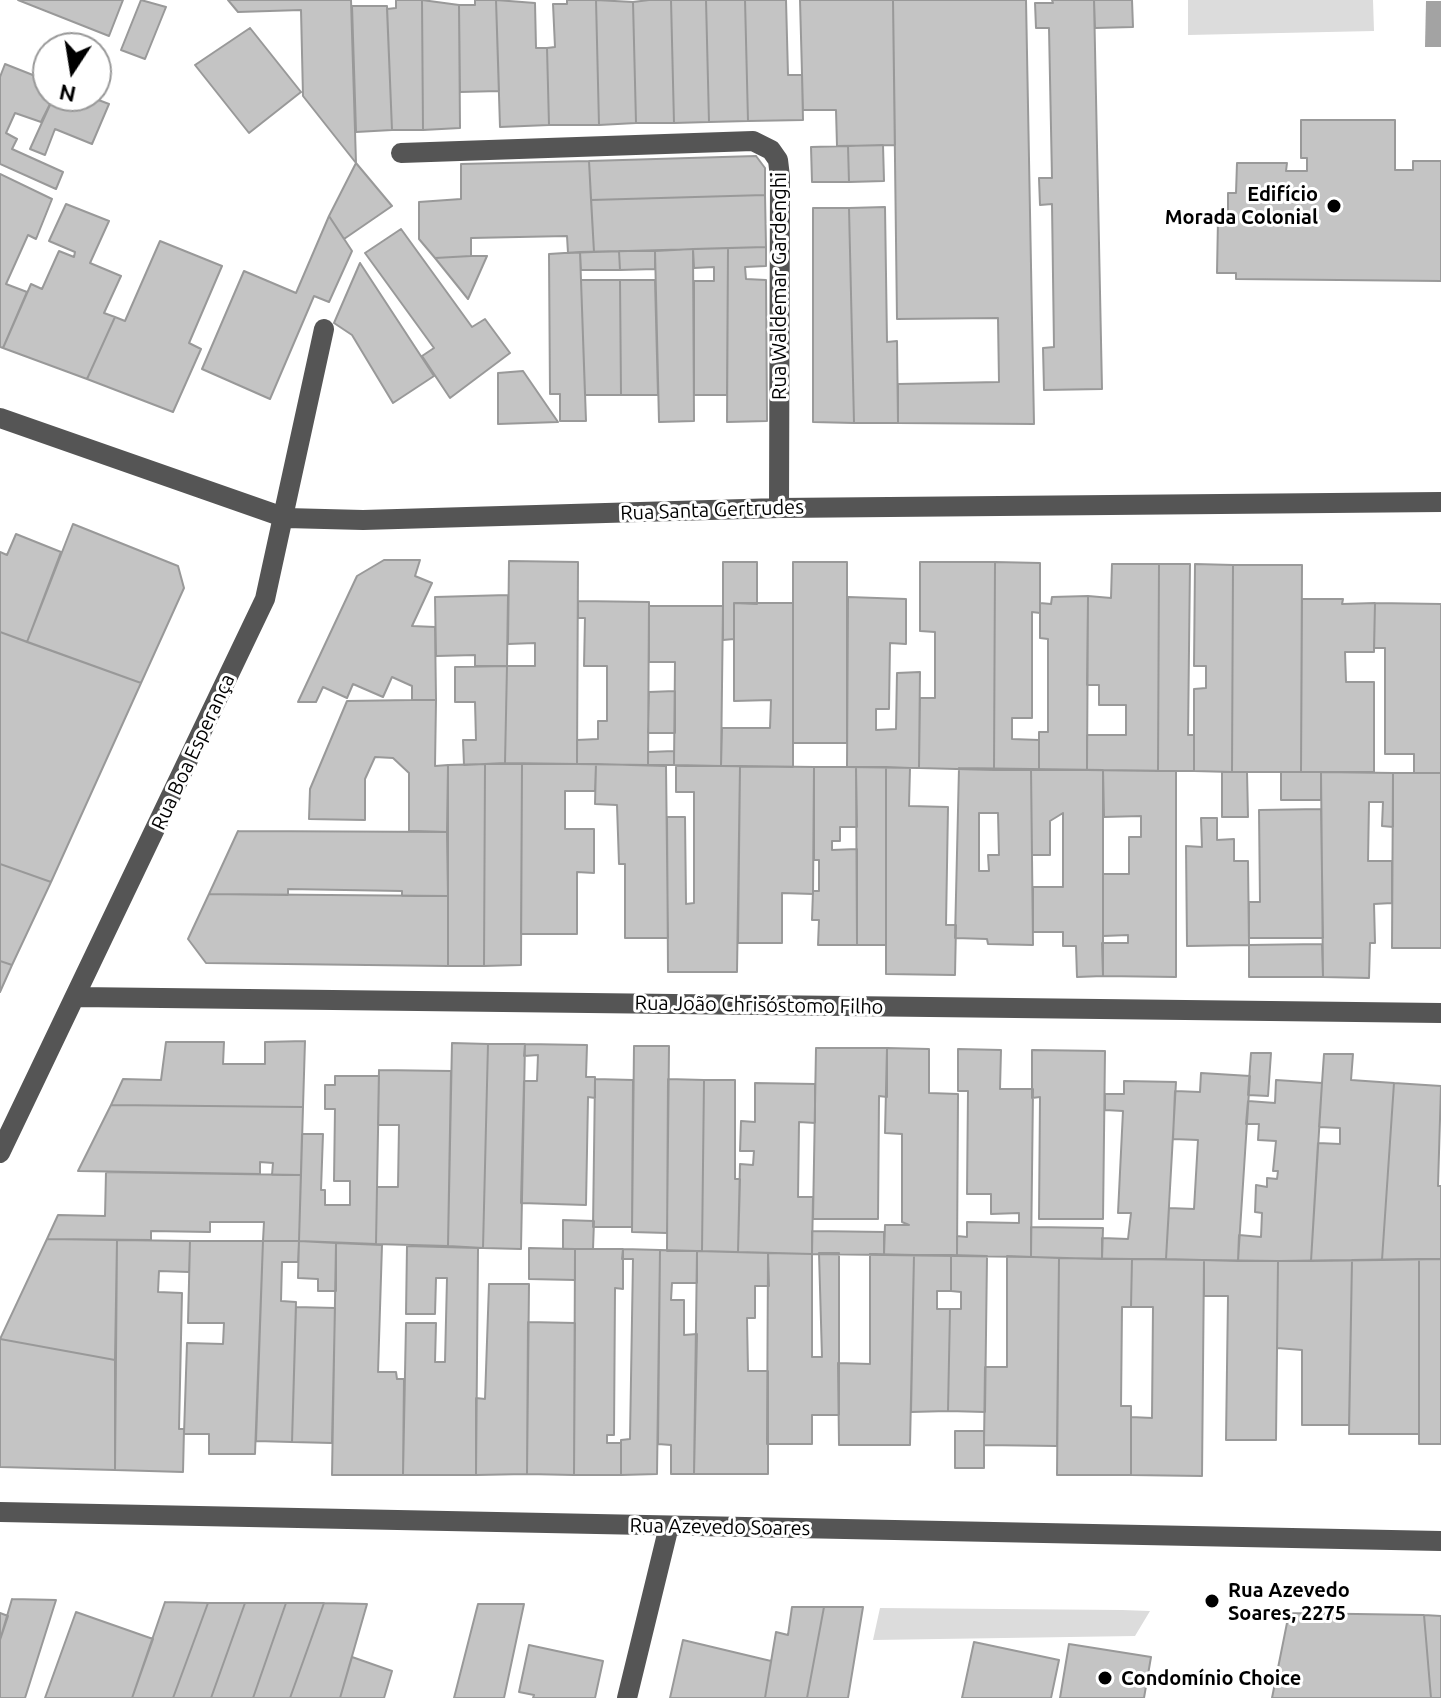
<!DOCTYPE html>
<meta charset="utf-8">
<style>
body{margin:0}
#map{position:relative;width:1441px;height:1698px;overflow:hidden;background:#fff;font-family:Ubuntu,sans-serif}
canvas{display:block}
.north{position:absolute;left:32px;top:32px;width:80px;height:80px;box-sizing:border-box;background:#fff;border:2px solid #999;border-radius:50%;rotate:192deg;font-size:22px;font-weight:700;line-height:32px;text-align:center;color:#000}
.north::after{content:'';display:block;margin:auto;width:28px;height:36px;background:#000;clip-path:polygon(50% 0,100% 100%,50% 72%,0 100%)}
</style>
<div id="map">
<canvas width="1441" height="1698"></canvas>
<div class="north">N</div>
</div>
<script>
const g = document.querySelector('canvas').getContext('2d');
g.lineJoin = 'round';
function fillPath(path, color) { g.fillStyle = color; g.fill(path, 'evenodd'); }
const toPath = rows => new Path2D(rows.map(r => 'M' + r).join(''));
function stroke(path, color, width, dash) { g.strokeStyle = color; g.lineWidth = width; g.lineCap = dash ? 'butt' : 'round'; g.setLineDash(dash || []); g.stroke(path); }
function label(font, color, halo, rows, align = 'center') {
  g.font = font + ' Ubuntu,sans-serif'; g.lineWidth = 6; g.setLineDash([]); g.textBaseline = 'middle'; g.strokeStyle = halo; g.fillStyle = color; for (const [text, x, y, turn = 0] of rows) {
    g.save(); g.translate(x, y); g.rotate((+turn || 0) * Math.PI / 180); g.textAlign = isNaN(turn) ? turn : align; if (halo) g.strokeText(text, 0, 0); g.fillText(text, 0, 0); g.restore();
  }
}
fillPath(toPath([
 [1188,0,1373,0,1374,31,1188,35],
 [880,1608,1122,1610,1150,1611,1135,1636,873,1640]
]), '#dcdcdc');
fillPath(toPath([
 [1426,1,1441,1,1441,47,1425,47]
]), '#a3a3a3');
const building = toPath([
 [18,0,123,0,109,36,18,0],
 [141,0,166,7,145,59,121,50,141,0],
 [228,0,351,0,356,163,303,96,301,10,238,12,228,0],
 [396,0,422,0,423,130,392,130,387,9,396,8,396,0],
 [422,0,459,5,460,128,423,130,422,0],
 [475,0,496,0,499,91,460,92,459,5,475,5,475,0],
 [496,0,535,3,536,48,547,48,549,125,500,127,496,0],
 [567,0,596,0,599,125,549,125,547,48,555,47,553,4,567,4,567,0],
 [596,0,633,2,636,123,599,125,596,0],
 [649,0,671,0,674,123,636,123,633,2,649,0],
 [671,0,706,0,709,122,674,123,671,0],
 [706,0,745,0,748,121,709,122,706,0],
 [745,0,786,0,788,75,802,75,803,120,748,121,745,0],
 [800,0,893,0,895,145,837,146,836,110,803,110,800,0],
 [893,0,1026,0,1034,424,898,423,898,384,999,382,998,318,897,319,893,0],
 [1052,0,1094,0,1102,389,1044,390,1043,348,1054,347,1052,204,1040,205,1039,178,1052,178,1049,28,1036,28,1035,3,1053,3,1052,0],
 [1094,0,1132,0,1133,27,1095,28,1094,0],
 [352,6,387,6,392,130,356,132,352,6],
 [250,28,301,92,249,133,195,65,250,28],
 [5,64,48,81,48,96,54,96,41,122,15,113,6,133,17,139,12,149,63,172,56,189,0,164,0,77,5,64],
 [54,96,88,96,109,104,92,144,55,129,45,155,30,149,54,96],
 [1301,120,1395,120,1395,170,1413,170,1413,161,1441,161,1441,281,1236,279,1236,273,1217,273,1218,219,1228,219,1228,193,1236,193,1237,163,1287,163,1286,171,1307,171,1307,158,1301,158,1301,120],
 [883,145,884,181,849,182,848,146,883,145],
 [848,146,849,182,812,182,811,147,848,146],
 [756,156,765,168,765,195,591,200,589,161,756,156],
 [589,161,594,252,568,253,567,236,471,238,471,256,435,258,419,239,419,202,461,199,461,164,589,161],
 [356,163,392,206,344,239,329,216,356,163],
 [0,174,52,199,36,239,28,235,6,284,27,292,3,348,0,347,0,174],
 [765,195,766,247,594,252,591,200,765,195],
 [66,204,109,221,90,263,121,276,104,313,115,317,87,379,3,348,31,284,42,289,59,251,74,257,75,252,49,241,66,204],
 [885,207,887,342,897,341,898,423,854,423,849,208,885,207],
 [813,208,849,208,854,423,813,422,813,208],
 [329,216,352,251,329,302,314,296,270,399,202,369,244,271,296,293,329,216],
 [401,229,472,327,485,319,510,353,450,398,422,356,434,348,365,253,401,229],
 [160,241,222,266,189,343,201,349,173,412,87,379,115,317,125,321,160,241],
 [766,247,766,266,745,267,746,279,766,280,767,421,727,422,728,248,766,247],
 [728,248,727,395,694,395,694,281,714,281,714,267,694,268,693,249,728,248],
 [693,249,694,421,659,422,655,251,693,249],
 [619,251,620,270,581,270,580,252,619,251],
 [619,251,655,251,655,269,620,270,619,251],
 [580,252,586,421,560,421,560,394,550,394,549,254,580,252],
 [487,256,468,299,435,258,471,256,487,256],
 [360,263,434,376,393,403,352,335,334,323,360,263],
 [581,280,620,280,621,395,585,395,581,280],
 [620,280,655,280,658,395,621,395,620,280],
 [523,371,558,422,498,424,498,373,523,371],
 [73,524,178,566,184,588,141,683,27,642,73,524],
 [16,534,61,552,27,642,0,632,0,552,7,555,16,534],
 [384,560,420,560,415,576,432,583,412,626,435,627,436,700,412,700,412,686,392,677,383,697,353,684,347,698,323,687,316,702,298,702,357,576,384,560],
 [509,561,578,562,577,764,505,763,507,666,535,666,535,643,508,644,509,561],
 [723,562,757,562,757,604,734,603,734,639,723,640,723,562],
 [793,562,847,562,847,743,793,743,793,562],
 [920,562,995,562,994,770,919,768,920,698,935,698,935,632,920,631,920,562],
 [995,562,1040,563,1040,613,1032,612,1032,718,1012,718,1012,739,1039,740,1039,770,994,770,995,562],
 [1112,564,1159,564,1158,771,1087,770,1087,735,1126,735,1126,705,1099,705,1099,685,1087,685,1088,596,1111,598,1112,564],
 [1159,564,1190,564,1188,735,1194,735,1194,771,1158,771,1159,564],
 [1195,564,1233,565,1232,772,1194,771,1194,689,1206,688,1206,666,1194,666,1195,564],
 [1233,565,1302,565,1301,772,1232,772,1233,565],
 [508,595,507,666,475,666,475,655,436,656,435,597,508,595],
 [1088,596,1087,770,1039,770,1039,732,1048,732,1048,639,1040,638,1040,603,1051,604,1052,597,1088,596],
 [848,597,906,599,906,644,890,643,889,709,876,709,876,730,896,729,897,673,920,672,919,768,847,767,848,597],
 [1302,599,1343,599,1342,604,1375,603,1374,652,1345,652,1346,682,1374,682,1374,772,1301,772,1302,599],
 [578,601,649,602,648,765,577,764,577,740,598,739,598,721,607,721,607,666,584,666,585,618,578,618,578,601],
 [734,603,793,603,793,767,721,766,722,728,770,728,771,700,734,701,734,603],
 [1375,603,1441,604,1441,773,1414,773,1414,754,1385,754,1385,648,1374,648,1375,603],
 [649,606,723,606,721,766,674,765,675,662,649,662,649,606],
 [0,632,141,683,51,882,0,864,0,632],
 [507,666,505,763,464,765,463,740,476,740,475,702,455,702,455,667,507,666],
 [675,691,675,733,648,733,649,692,675,691],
 [412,700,436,700,435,766,448,765,447,832,409,831,409,773,393,758,375,757,365,779,365,820,309,819,310,789,347,701,412,700],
 [674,751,674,765,648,765,648,752,674,751],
 [485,764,484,966,448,966,448,765,485,764],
 [485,764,522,764,521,965,484,966,485,764],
 [522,764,596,764,595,791,565,791,565,829,594,829,594,873,577,872,577,934,521,934,522,764],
 [596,764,666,766,668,938,625,938,625,864,619,864,617,805,595,804,596,764],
 [676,766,740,766,737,972,668,972,667,817,685,817,686,904,694,903,694,792,676,792,676,766],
 [740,766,814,767,813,894,782,893,782,943,738,943,740,766],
 [814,767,856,767,857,827,840,827,840,841,832,841,832,850,857,849,857,945,818,945,819,920,812,920,813,891,819,891,819,860,814,860,814,767],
 [856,767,886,767,886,945,857,945,856,767],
 [886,767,910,768,909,806,948,807,946,925,956,925,955,975,886,974,886,767],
 [959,768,1031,769,1033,945,988,944,987,939,955,938,959,768],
 [979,813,998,813,999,855,988,855,989,871,979,871,979,813],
 [1031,769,1103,770,1103,976,1077,977,1076,946,1063,946,1063,932,1033,932,1033,887,1063,887,1063,813,1050,821,1050,855,1032,855,1031,769],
 [1103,770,1176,771,1176,977,1103,976,1102,943,1128,943,1128,935,1103,936,1103,874,1129,874,1129,837,1141,837,1141,816,1104,817,1103,770],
 [1222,772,1247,772,1248,817,1222,817,1222,772],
 [1281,772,1321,772,1321,800,1281,800,1281,772],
 [1321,772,1393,773,1393,827,1382,826,1383,802,1369,802,1368,861,1392,861,1392,903,1374,904,1375,943,1370,943,1369,978,1323,977,1321,772],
 [1393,773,1441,773,1441,948,1392,948,1393,773],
 [1321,809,1323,938,1249,938,1249,902,1260,902,1259,810,1321,809],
 [1201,818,1217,818,1217,840,1234,839,1234,861,1248,861,1249,945,1187,946,1186,846,1202,847,1201,818],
 [238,831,447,832,448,896,402,896,402,891,288,889,288,895,209,894,238,831],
 [0,864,51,882,12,965,0,961,0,864],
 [209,894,448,896,448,966,206,963,188,939,209,894],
 [1322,944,1323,977,1249,977,1249,945,1322,944],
 [0,961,12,965,0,992,0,961],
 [305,1041,303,1107,111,1105,123,1079,161,1080,166,1042,224,1042,223,1064,265,1064,265,1042,305,1041],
 [452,1043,488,1044,483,1248,448,1246,452,1043],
 [488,1044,525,1044,521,1249,483,1248,488,1044],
 [525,1044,587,1045,586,1077,595,1077,595,1098,588,1097,586,1205,521,1203,524,1081,537,1081,538,1055,524,1056,525,1044],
 [634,1046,669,1046,667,1233,632,1232,634,1046],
 [816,1048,887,1048,887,1097,879,1096,878,1219,813,1219,816,1048],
 [887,1048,929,1049,929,1093,958,1094,957,1256,884,1255,885,1225,909,1225,902,1222,902,1134,885,1133,887,1048],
 [958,1049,1001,1050,1000,1089,1033,1089,1031,1257,957,1256,957,1236,967,1237,967,1222,1019,1223,1019,1213,991,1214,991,1194,967,1194,968,1091,958,1091,958,1049],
 [1032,1050,1105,1051,1103,1219,1039,1219,1040,1097,1032,1098,1032,1050],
 [1251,1053,1271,1053,1268,1096,1248,1095,1251,1053],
 [1324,1054,1353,1054,1351,1080,1394,1083,1382,1260,1311,1261,1318,1143,1340,1144,1340,1128,1319,1127,1324,1054],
 [379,1070,451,1071,448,1246,376,1244,377,1187,398,1187,399,1125,378,1125,379,1070],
 [1201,1073,1250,1076,1238,1261,1166,1259,1169,1208,1194,1209,1198,1140,1173,1139,1175,1091,1200,1092,1201,1073],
 [335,1076,379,1076,376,1244,299,1241,302,1134,323,1134,321,1190,325,1190,325,1205,350,1205,350,1181,334,1181,335,1109,325,1109,325,1085,335,1085,335,1076],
 [595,1079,633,1080,632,1227,593,1227,595,1079],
 [668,1079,704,1080,702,1251,667,1251,668,1079],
 [704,1080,735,1080,735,1179,740,1179,738,1252,702,1251,704,1080],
 [1276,1080,1322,1083,1311,1261,1238,1261,1239,1235,1261,1237,1262,1213,1255,1212,1256,1185,1267,1187,1267,1178,1277,1179,1278,1171,1273,1171,1276,1141,1258,1140,1259,1124,1246,1124,1248,1101,1275,1103,1276,1080],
 [1124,1081,1176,1082,1166,1259,1102,1259,1102,1238,1128,1239,1131,1213,1118,1213,1123,1111,1105,1110,1105,1094,1124,1094,1124,1081],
 [755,1083,815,1084,815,1123,799,1122,798,1197,813,1197,812,1254,738,1252,740,1164,753,1165,754,1151,740,1151,741,1121,755,1122,755,1083],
 [1394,1083,1441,1086,1438,1186,1441,1186,1441,1259,1382,1260,1394,1083],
 [111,1105,303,1107,301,1175,272,1175,273,1163,260,1162,260,1174,78,1171,111,1105],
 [106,1172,301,1175,299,1241,263,1241,264,1222,210,1222,210,1232,151,1231,151,1240,47,1239,58,1215,105,1216,106,1172],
 [563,1220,594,1221,593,1249,563,1249,563,1220],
 [1031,1227,1103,1228,1102,1259,1031,1257,1031,1227],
 [812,1231,884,1232,884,1255,812,1254,812,1231],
 [47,1239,117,1240,115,1360,0,1339,47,1239],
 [117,1240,190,1241,189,1272,159,1271,158,1292,182,1293,179,1429,184,1429,183,1472,115,1470,117,1240],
 [190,1241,263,1241,255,1454,209,1454,209,1434,184,1434,187,1343,223,1344,224,1323,188,1323,190,1241],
 [263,1241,299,1241,298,1262,282,1262,281,1301,296,1302,292,1442,256,1441,263,1241],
 [299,1241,336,1243,336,1291,318,1291,318,1279,298,1278,299,1241],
 [336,1243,382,1245,378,1372,396,1372,397,1379,404,1379,403,1475,332,1475,336,1243],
 [407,1246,478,1248,476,1475,403,1475,406,1323,436,1323,435,1362,445,1362,447,1278,436,1278,435,1314,406,1314,407,1246],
 [529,1248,575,1249,575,1280,529,1279,529,1248],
 [575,1249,623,1249,623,1289,615,1288,614,1435,607,1435,607,1443,621,1443,621,1475,574,1475,575,1249],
 [623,1249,660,1250,657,1474,621,1475,621,1440,630,1439,633,1259,622,1259,623,1249],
 [660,1250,697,1251,697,1283,672,1283,671,1300,684,1300,684,1335,697,1334,694,1474,671,1474,671,1445,658,1444,660,1250],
 [697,1251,768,1253,769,1286,755,1286,755,1318,747,1318,748,1371,768,1371,768,1474,694,1474,697,1251],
 [768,1253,812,1254,812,1357,822,1357,819,1253,839,1253,839,1415,812,1415,812,1444,767,1444,768,1253],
 [870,1254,914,1255,910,1445,839,1445,838,1363,870,1364,870,1254],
 [914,1255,951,1255,951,1291,937,1291,937,1309,950,1309,948,1411,911,1412,914,1255],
 [951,1255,987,1256,985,1412,948,1411,950,1309,961,1309,961,1292,951,1291,951,1255],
 [1007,1256,1059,1258,1057,1446,984,1445,985,1367,1007,1367,1007,1256],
 [1059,1258,1132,1259,1131,1307,1122,1307,1121,1406,1131,1406,1131,1475,1057,1475,1059,1258],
 [1132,1259,1204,1260,1202,1476,1131,1475,1131,1417,1152,1418,1153,1307,1131,1307,1132,1259],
 [1419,1259,1419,1434,1349,1434,1352,1260,1419,1259],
 [1419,1259,1441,1259,1441,1444,1419,1444,1419,1259],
 [1204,1260,1278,1261,1276,1440,1226,1440,1228,1296,1204,1296,1204,1260],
 [1352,1260,1349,1425,1302,1425,1302,1350,1277,1348,1278,1261,1352,1260],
 [489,1284,529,1284,527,1474,476,1475,476,1398,485,1399,489,1284],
 [296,1307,335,1308,332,1443,292,1442,296,1307],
 [528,1322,575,1323,574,1475,527,1474,528,1322],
 [0,1339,115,1360,115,1470,0,1467,0,1339],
 [955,1431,984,1431,984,1468,955,1468,955,1431],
 [12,1599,56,1600,25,1698,0,1698,0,1640,12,1599],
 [165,1602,208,1603,173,1698,132,1698,165,1602],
 [208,1603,245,1603,211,1698,173,1698,208,1603],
 [245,1603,286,1603,253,1698,211,1698,245,1603],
 [286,1603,324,1603,290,1698,253,1698,286,1603],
 [324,1603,367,1604,340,1698,290,1698,324,1603],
 [478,1604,524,1604,504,1698,454,1698,478,1604],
 [792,1607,824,1607,807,1698,765,1698,776,1632,788,1635,792,1607],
 [824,1607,863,1607,848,1698,807,1698,824,1607],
 [76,1612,153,1639,132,1698,45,1698,76,1612],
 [0,1613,8,1616,0,1640,0,1613],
 [1289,1613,1424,1615,1431,1698,1272,1698,1289,1613],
 [1424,1615,1441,1616,1441,1698,1431,1698,1424,1615],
 [683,1640,771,1661,765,1698,670,1698,683,1640],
 [974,1642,1059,1660,1051,1698,962,1698,974,1642],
 [1069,1644,1151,1657,1144,1698,1060,1698,1069,1644],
 [529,1645,603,1661,595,1698,533,1698,534,1695,519,1692,529,1645],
 [352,1657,392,1671,384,1698,340,1698,352,1657]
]);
fillPath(building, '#c4c4c4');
stroke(building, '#999', 2);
stroke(toPath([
 [401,153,753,141,771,150,778,160,780,177,779,508],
 [0,418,286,518,363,520,779,508,1441,502],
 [77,997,1441,1013],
 [0,1153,265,599,324,329],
 [0,1512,1441,1541],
 [627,1698,669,1526]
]), '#555', 20);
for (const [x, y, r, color] of [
 [1334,206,8,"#000"],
 [1212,1601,8,"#000"],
 [1105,1678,8,"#000"]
]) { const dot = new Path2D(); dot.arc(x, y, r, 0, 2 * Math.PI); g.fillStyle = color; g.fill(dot); stroke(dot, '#fff', 3); }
label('bold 20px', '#000', '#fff', [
 ["Edifício",1318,194,"right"],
 ["Morada Colonial",1318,217,"right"],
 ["Rua Azevedo",1228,1590],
 ["Soares, 2275",1228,1613],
 ["Condomínio Choice",1121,1678]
], 'left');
label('20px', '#000', '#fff', [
 ["Rua Waldemar Gardenghi",779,286,-90],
 ["Rua Santa Gertrudes",712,510,-2],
 ["Rua Boa Esperança",193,752,-65],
 ["Rua João Chrisóstomo Filho",759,1005,1],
 ["Rua Azevedo Soares",720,1527,1]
]);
</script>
